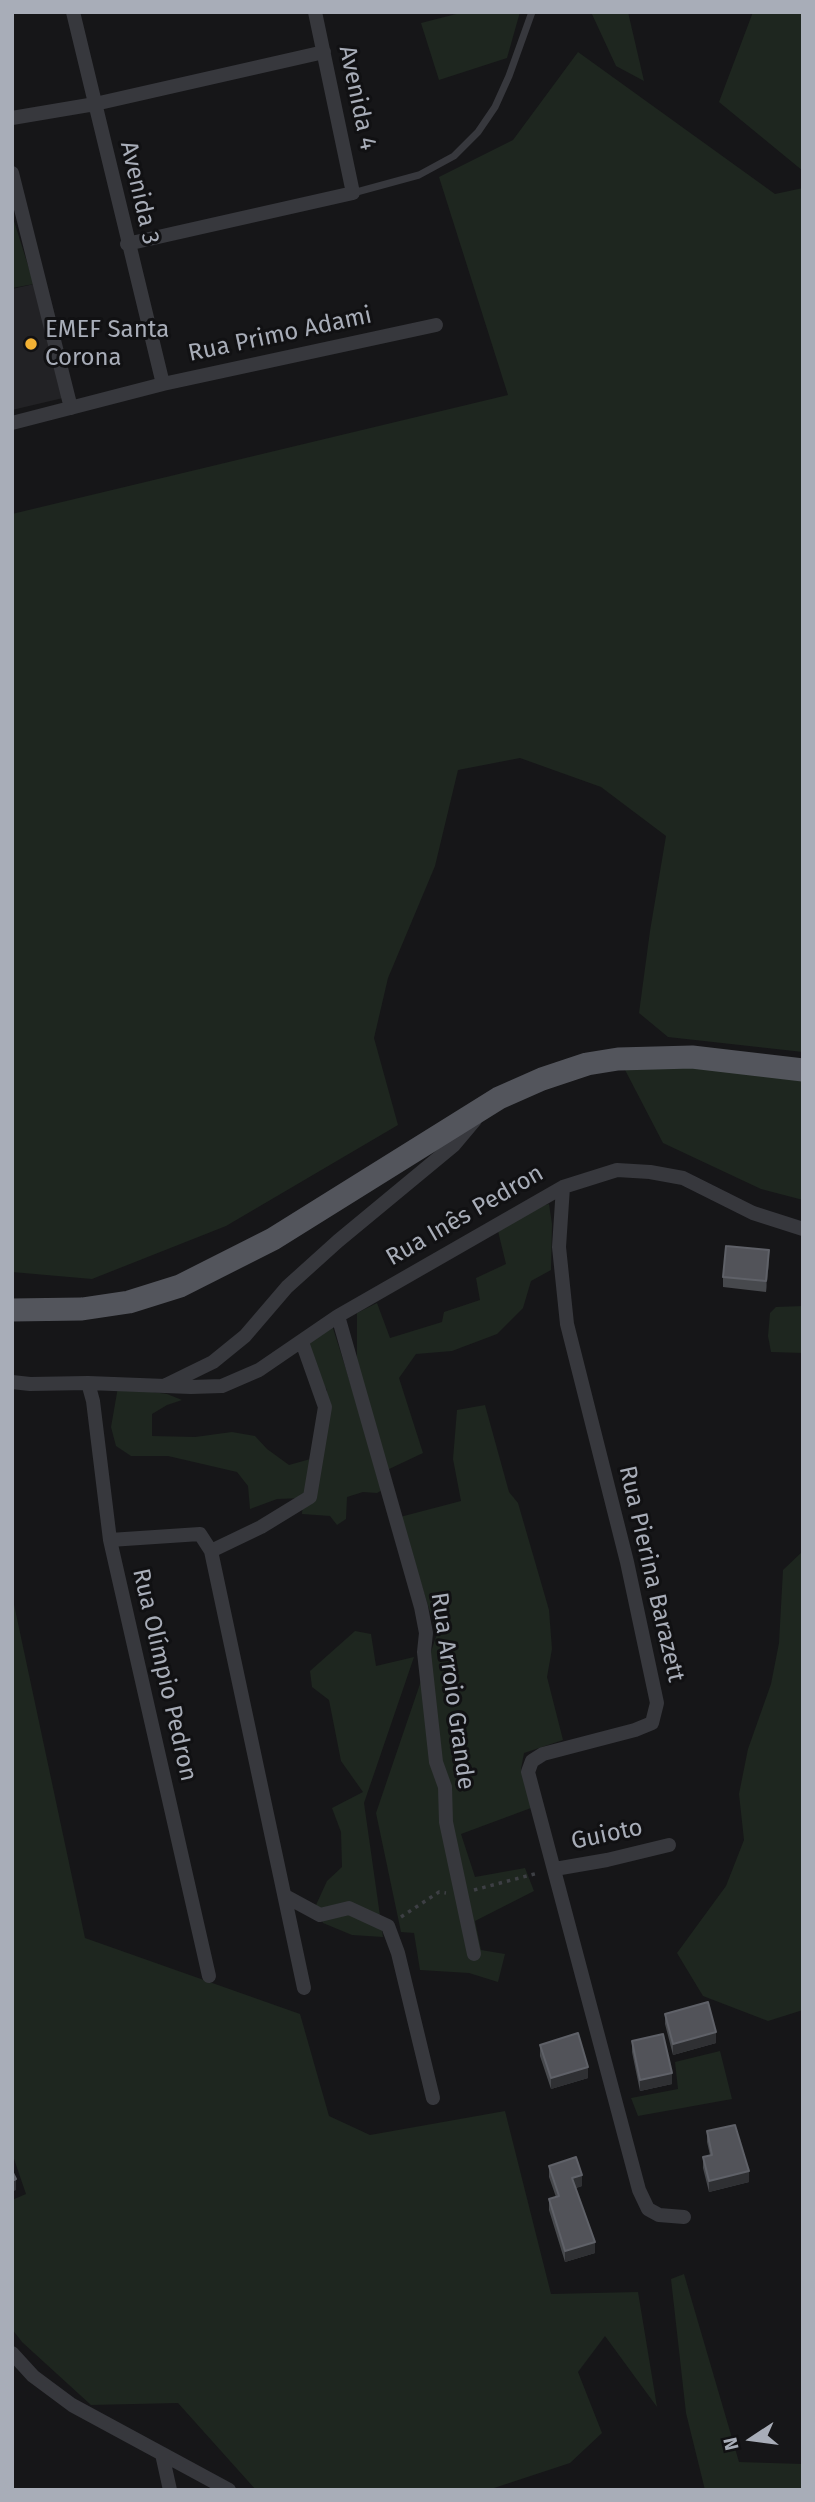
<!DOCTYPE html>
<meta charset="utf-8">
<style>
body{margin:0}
#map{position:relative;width:815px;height:2502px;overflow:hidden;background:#161618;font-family:"Fira Sans",sans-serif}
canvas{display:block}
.frame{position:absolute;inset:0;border:14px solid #a8adb8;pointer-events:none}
.north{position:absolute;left:717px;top:2404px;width:70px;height:70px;-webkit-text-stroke:5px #111113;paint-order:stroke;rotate:257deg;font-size:19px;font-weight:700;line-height:28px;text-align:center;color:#a8adb8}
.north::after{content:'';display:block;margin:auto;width:24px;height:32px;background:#a8adb8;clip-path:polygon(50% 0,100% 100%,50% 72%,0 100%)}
</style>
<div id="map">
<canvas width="815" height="2502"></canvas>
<div class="frame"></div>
<div class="north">N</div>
</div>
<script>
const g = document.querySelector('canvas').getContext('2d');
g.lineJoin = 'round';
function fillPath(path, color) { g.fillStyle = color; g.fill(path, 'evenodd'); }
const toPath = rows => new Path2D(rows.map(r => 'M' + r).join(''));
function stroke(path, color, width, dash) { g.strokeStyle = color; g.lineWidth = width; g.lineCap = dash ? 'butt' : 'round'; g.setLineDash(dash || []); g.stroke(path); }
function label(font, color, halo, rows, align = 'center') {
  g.font = font + ' "Fira Sans",sans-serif'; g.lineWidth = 6; g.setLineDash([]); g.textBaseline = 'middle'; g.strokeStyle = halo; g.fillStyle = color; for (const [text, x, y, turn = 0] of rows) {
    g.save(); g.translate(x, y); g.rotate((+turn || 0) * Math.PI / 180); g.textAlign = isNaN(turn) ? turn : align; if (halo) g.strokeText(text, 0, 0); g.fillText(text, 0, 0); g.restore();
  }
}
fillPath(toPath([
 [34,284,63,398,12,410,12,289]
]), '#222225');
fillPath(toPath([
 [464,12,520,12,507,58,439,80,421,23],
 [591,12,628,12,644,81,616,66],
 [753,12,803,12,803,171,719,102],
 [578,52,775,194,803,188,803,1052,668,1037,639,1013,650,931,666,836,601,787,520,758,458,770,435,866,388,978,374,1038,398,1125,226,1226,92,1279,12,1272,12,514,508,395,439,177,513,140],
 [12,215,34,284,12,288],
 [683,1065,803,1081,803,1200,761,1189,663,1143,623,1066],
 [549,1204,552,1224,551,1270,531,1281,523,1308,497,1334,452,1351,416,1354,399,1378,423,1453,387,1470,357,1370,357,1313,377,1303,390,1338,442,1322,444,1312,480,1300,476,1278,506,1264,498,1231,536,1207],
 [803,1306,803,1353,771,1352,768,1336,770,1313,776,1307],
 [332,1325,384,1489,377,1493,363,1492,347,1497,346,1519,337,1525,330,1516,302,1514,303,1498,277,1499,250,1509,248,1486,237,1472,168,1456,131,1456,116,1446,111,1427,118,1387,167,1394,182,1400,167,1405,152,1414,152,1436,195,1437,232,1432,255,1436,267,1449,289,1465,321,1456,327,1390,308,1362,310,1341],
 [485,1405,509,1492,518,1503,549,1610,552,1649,547,1677,563,1740,524,1753,521,1769,531,1808,461,1834,475,1877,525,1868,534,1891,475,1921,481,1950,505,1954,498,1982,469,1973,420,1970,414,1933,401,1932,376,1813,437,1634,400,1517,461,1501,453,1459,457,1410],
 [803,1551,803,2010,768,2021,703,1996,677,1953,726,1886,744,1840,739,1794,748,1749,771,1684,779,1643,783,1570],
 [12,1595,85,1938,300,2014,329,2116,370,2135,505,2111,551,2294,638,2292,657,2407,605,2336,578,2372,602,2433,570,2463,488,2490,256,2490,178,2403,91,2405,22,2342,12,2329,12,2200,26,2194,12,2153],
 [355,1631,371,1634,376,1666,414,1657,364,1803,383,1937,352,1935,323,1923,316,1905,327,1881,342,1867,341,1832,332,1808,363,1792,341,1761,329,1700,312,1687,310,1671],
 [720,2051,732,2099,638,2116,631,2098,678,2089,675,2062],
 [684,2274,739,2462,803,2464,803,2490,705,2490,686,2413,671,2279]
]), '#1e261f');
stroke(toPath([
 [474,1890,538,1873],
 [401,1917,439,1892,446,1893]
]), '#3d3f44', 3.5, [3.5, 5]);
stroke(toPath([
 [353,193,419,175,454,156,478,132,495,107,509,76,532,12]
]), '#37383d', 7);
stroke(toPath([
 [73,12,163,384],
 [12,118,95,104,324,52],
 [12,173,71,408],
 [127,244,353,193,315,12],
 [12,423,163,384,436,325],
 [563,1187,559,1247,567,1324,627,1562,657,1703,652,1723,635,1730,543,1754,532,1761,528,1772,639,2190,648,2209,659,2215,684,2217],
 [338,1316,421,1607,426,1633,424,1652,436,1762,445,1787,446,1822,474,1954],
 [12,1382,30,1384,88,1383,191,1387,222,1386,259,1370,338,1316,563,1187,617,1170,650,1172,683,1178,753,1213,803,1229],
 [88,1383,93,1401,110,1540,209,1976],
 [166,1385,213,1362,245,1336,287,1287,338,1241,454,1145,475,1120],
 [110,1540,200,1534,211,1551,304,1988],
 [211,1551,261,1527,310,1497,325,1407,302,1342],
 [555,1869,607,1860,669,1845],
 [285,1896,320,1915,349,1908,388,1926,398,1953,433,2098],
 [12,2353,33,2376,72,2405,229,2490],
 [162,2454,170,2490]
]), '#37383d', 14);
stroke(toPath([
 [12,1310,82,1309,129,1302,180,1286,273,1239,499,1098,542,1079,587,1064,618,1059,692,1057,803,1070]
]), '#53555c', 23);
fillPath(toPath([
 [769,1261,766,1292,723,1287,723,1277],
 [665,2014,716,2043,673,2055,665,2024],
 [632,2041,672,2084,640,2091,632,2052],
 [540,2045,588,2078,551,2089,540,2056],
 [707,2131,749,2182,709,2192,703,2168,703,2157,710,2155,707,2142],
 [549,2166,582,2186,576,2188,595,2253,565,2262,549,2210,549,2199,556,2197,549,2177]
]), '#47494d');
fillPath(toPath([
 [769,1250,769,1261,766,1292,766,1281],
 [716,2032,716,2043,673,2055,673,2044],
 [588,2067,588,2078,551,2089,551,2078],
 [672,2073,672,2084,640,2091,640,2080],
 [749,2171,749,2182,709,2192,709,2181],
 [582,2175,582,2186,572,2189,572,2178],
 [16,2179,16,2190,12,2192,12,2181],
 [595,2242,595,2253,565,2262,565,2251]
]), '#2f3033');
const building = toPath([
 [726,1246,769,1250,766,1281,723,1277,726,1246],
 [708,2002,716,2032,673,2044,665,2014,708,2002],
 [578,2033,588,2067,551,2078,540,2045,578,2033],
 [663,2034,672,2073,640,2080,632,2041,663,2034],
 [735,2125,749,2171,709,2181,703,2157,712,2155,707,2131,735,2125],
 [576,2157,582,2175,572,2178,595,2242,565,2251,549,2199,559,2196,549,2166,576,2157],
 [12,2171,16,2179,12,2181,12,2171]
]);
fillPath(building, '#525359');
stroke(building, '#5f6168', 2);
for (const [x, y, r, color] of [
 [31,344,7,"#f2b134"]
]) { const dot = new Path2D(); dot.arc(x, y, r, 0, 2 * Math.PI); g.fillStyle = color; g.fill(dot); stroke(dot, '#111113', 2.5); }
label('24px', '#a8adb8', '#111113', [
 ["Avenida 4",357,98,78],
 ["Avenida 3",139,193,77],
 ["Rua Primo Adami",280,335,-12],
 ["Rua Inês Pedron",465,1216,-30],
 ["Rua Pierina Barazett",651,1574,77],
 ["Rua Olímpio Pedron",164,1675,77],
 ["Rua Arroio Grande",452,1691,82],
 ["Guioto",607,1835,-12]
]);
label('24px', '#a8adb8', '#111113', [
 ["EMEF Santa",45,330],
 ["Corona",45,358]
], 'left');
</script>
